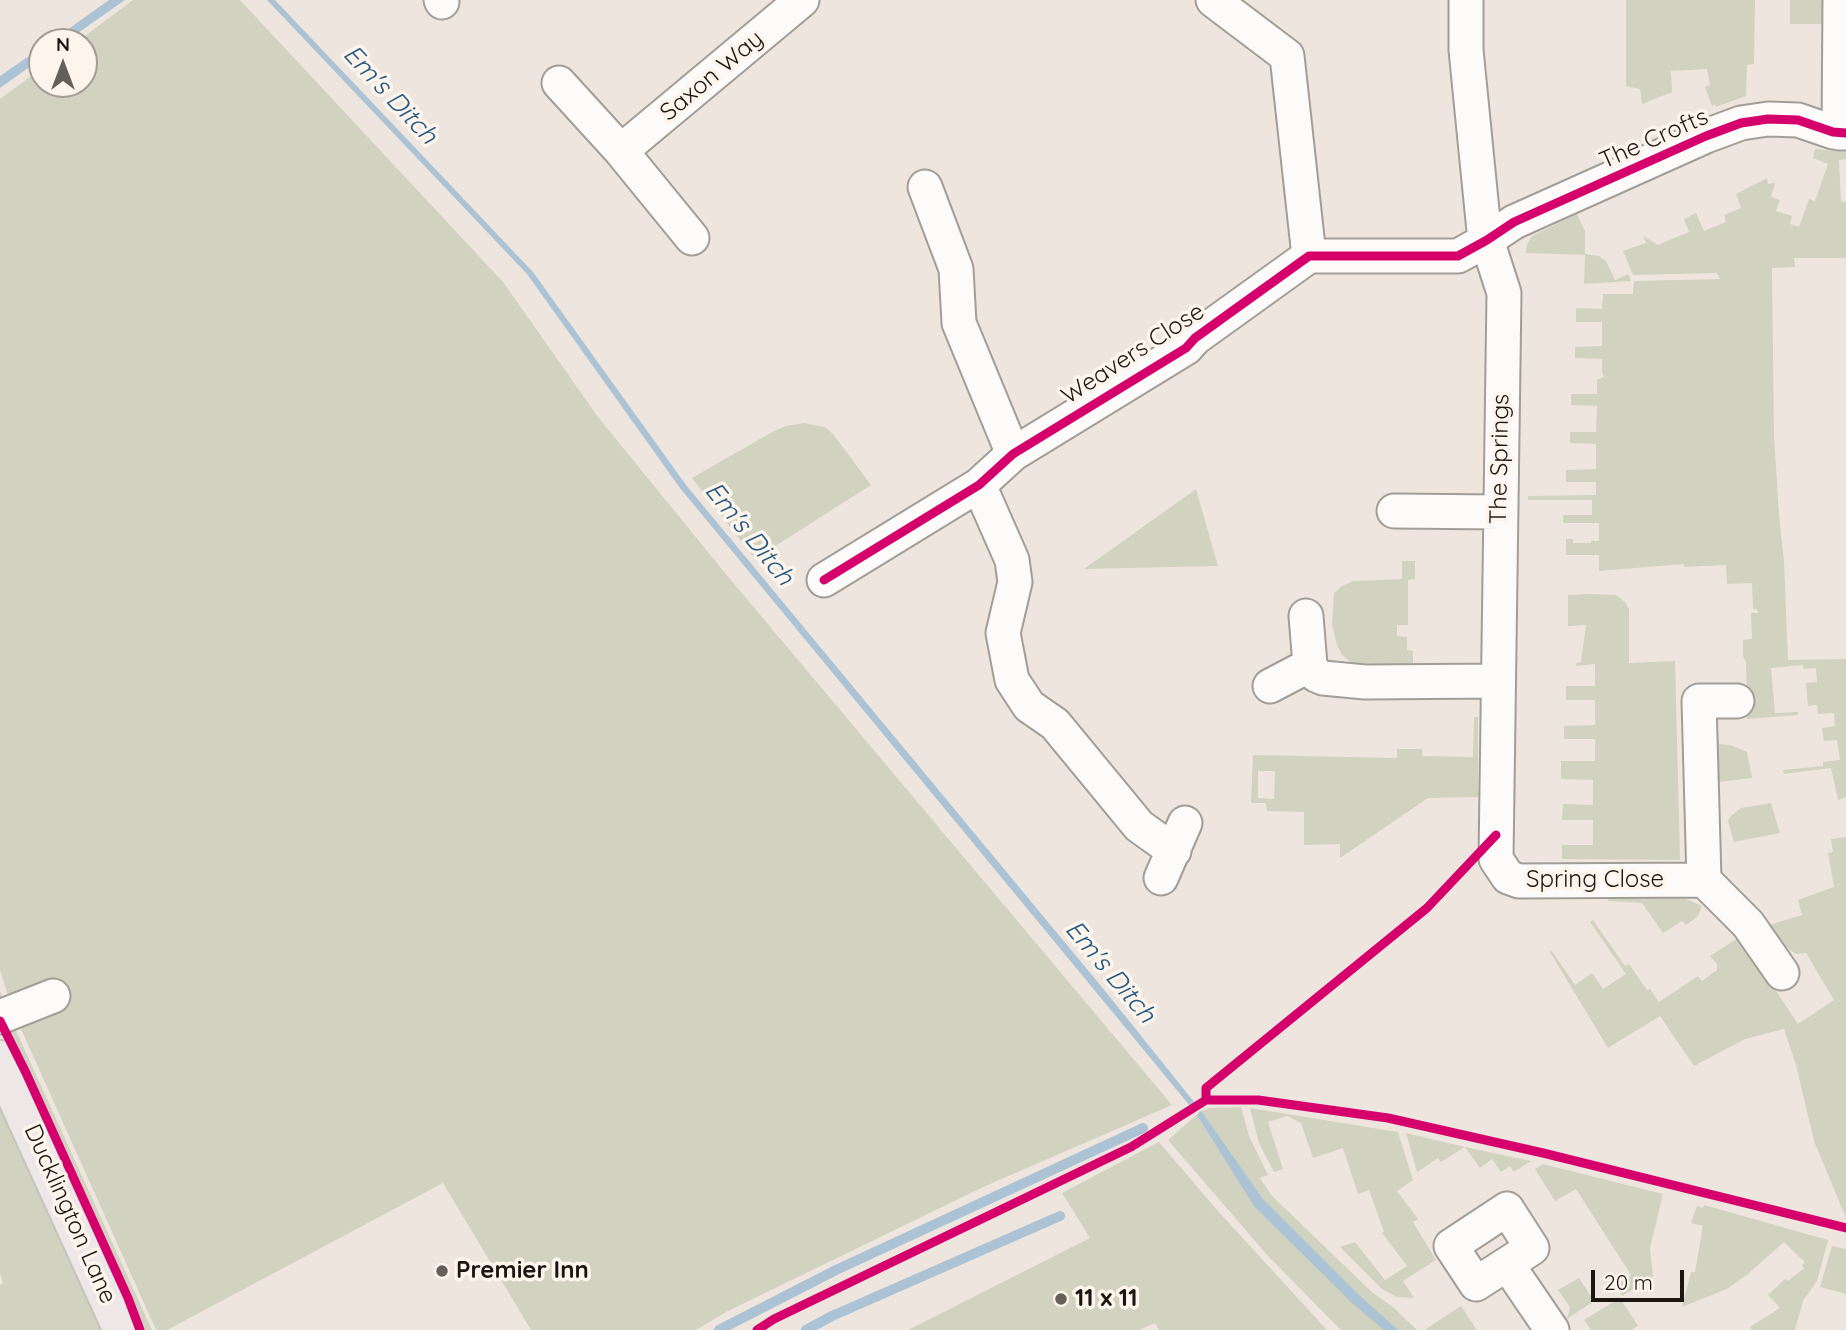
<!DOCTYPE html>
<style>
body{margin:0}
#map{position:relative;width:1846px;height:1330px;overflow:hidden;background:#eee6de;font-family:Quicksand,sans-serif}
canvas{display:block}
.north{position:absolute;left:28px;top:28px;width:70px;height:70px;box-sizing:border-box;background:#fdf4ec;border:2px solid #a39b94;border-radius:50%;rotate:0deg;font-size:19px;font-weight:700;line-height:28px;text-align:center;color:#1b1611}
.north::after{content:'';display:block;margin:auto;width:24px;height:32px;background:#655f59;clip-path:polygon(50% 0,100% 100%,50% 72%,0 100%)}
.scale{position:absolute;left:1591px;top:1270px;width:93px;height:32px;box-sizing:border-box;border:4px solid #1b1611;border-top:0;padding-left:9px;font-size:21px;line-height:24px;white-space:nowrap;color:#1b1611;-webkit-text-stroke:5px #fdf4ec;paint-order:stroke}
</style>
<div id="map">
<canvas width="1846" height="1330"></canvas>
<div class="north">N</div>
<div class="scale">20 m</div>
</div>
<script>
const g = document.querySelector('canvas').getContext('2d');
g.lineJoin = 'round';
function fillPath(path, color) { g.fillStyle = color; g.fill(path, 'evenodd'); }
const toPath = rows => new Path2D(rows.map(r => 'M' + r).join(''));
function stroke(path, color, width, dash) { g.strokeStyle = color; g.lineWidth = width; g.lineCap = dash ? 'butt' : 'round'; g.setLineDash(dash || []); g.stroke(path); }
function label(font, color, halo, rows, align = 'center') {
  g.font = font + ' Quicksand,sans-serif'; g.lineWidth = 7; g.setLineDash([]); g.textBaseline = 'middle'; g.strokeStyle = halo; g.fillStyle = color; for (const [text, x, y, turn = 0] of rows) {
    g.save(); g.translate(x, y); g.rotate((+turn || 0) * Math.PI / 180); g.textAlign = isNaN(turn) ? turn : align; if (halo) g.strokeText(text, 0, 0); g.fillText(text, 0, 0); g.restore();
  }
}
fillPath(toPath([
 [133,0,240,0,503,282,598,417,725,573,1172,1105,981,1188,726,1312,696,1330,531,1330,443,1183,167,1330,156,1330,13,1011,0,970,0,99,42,68,42,84,84,84,84,42,77,42],
 [1626,0,1755,0,1754,64,1747,65,1746,96,1716,107,1715,104,1712,106,1705,87,1710,85,1707,69,1671,71,1672,92,1642,104,1640,89,1626,86],
 [1790,0,1824,0,1824,24,1790,24],
 [1815,149,1846,152,1846,159,1839,160,1841,201,1846,202,1846,258,1794,258,1795,267,1772,268,1774,435,1779,515,1784,561,1788,660,1846,659,1846,797,1838,800,1831,768,1784,774,1783,770,1823,766,1823,762,1840,760,1837,740,1824,741,1822,728,1835,726,1834,713,1818,714,1817,705,1808,706,1806,683,1817,682,1816,668,1804,669,1803,665,1771,668,1775,713,1798,712,1798,715,1747,719,1746,662,1743,656,1743,640,1752,639,1751,613,1758,613,1757,609,1753,609,1752,583,1727,584,1726,565,1684,567,1684,564,1599,571,1599,555,1566,555,1566,539,1573,539,1573,543,1591,543,1591,541,1599,541,1599,523,1563,523,1563,515,1592,515,1592,500,1528,500,1528,496,1596,495,1596,482,1566,482,1566,470,1596,469,1596,444,1570,443,1570,432,1596,432,1597,406,1571,405,1571,394,1597,394,1597,380,1604,377,1602,372,1602,359,1575,358,1575,347,1602,346,1602,322,1576,322,1576,308,1602,309,1603,294,1633,294,1634,281,1720,279,1717,273,1633,275,1623,251,1646,243,1643,236,1658,245,1689,232,1684,219,1696,213,1704,231,1726,222,1724,215,1741,208,1736,194,1767,178,1768,184,1775,183,1771,197,1780,200,1776,211,1792,216,1790,224,1799,227,1809,199,1815,201,1828,164,1813,158],
 [1577,214,1585,231,1585,254,1599,256,1606,261,1615,280,1628,274,1631,281,1584,284,1585,255,1526,253,1527,244,1532,236],
 [804,423,825,427,833,434,871,485,755,559,692,478,774,431,786,426],
 [1196,489,1218,566,1084,569],
 [1402,561,1415,561,1415,579,1408,580,1408,625,1397,625,1397,636,1407,637,1407,650,1413,651,1413,665,1352,663,1342,655,1337,645,1332,624,1334,593,1342,586,1353,581,1402,579],
 [1590,594,1616,595,1625,602,1629,609,1629,663,1675,661,1680,860,1562,859,1562,845,1593,845,1593,820,1562,820,1563,804,1593,805,1593,780,1561,779,1561,761,1595,761,1595,739,1564,739,1564,726,1595,725,1595,700,1566,700,1566,686,1595,686,1595,664,1576,666,1576,663,1581,662,1586,625,1568,626,1568,595],
 [1474,717,1478,717,1478,797,1428,798,1340,858,1340,844,1304,845,1304,812,1267,811,1266,803,1251,803,1253,755,1397,758,1397,749,1422,749,1422,756,1473,757],
 [1258,771,1275,771,1274,799,1258,798],
 [1710,742,1733,746,1747,752,1752,778,1718,782],
 [1771,803,1780,833,1734,842,1728,821,1731,816,1741,808],
 [1846,837,1846,1218,1814,1141,1796,1065,1784,1029,1745,1039,1694,1066,1660,1016,1608,1048,1550,952,1552,951,1575,985,1592,973,1603,989,1626,974,1590,922,1593,920,1625,966,1629,964,1647,990,1650,989,1659,1002,1698,976,1702,981,1717,970,1717,964,1710,956,1738,938,1730,921,1798,1024,1834,1000,1806,953,1796,954,1782,945,1766,926,1802,915,1798,900,1834,887,1828,853,1833,852,1831,839],
 [1608,897,1686,899,1702,906,1698,916,1686,925,1682,921,1663,933,1642,903,1608,901],
 [0,991,7,1011,152,1330,141,1330,0,1028],
 [0,1098,105,1330,0,1330,0,1285,3,1283,0,1273],
 [1241,1107,1249,1136,1268,1175,1260,1178,1272,1196,1373,1293,1393,1307,1417,1330,1341,1330,1268,1256,1168,1140,1201,1111,1210,1108],
 [1250,1108,1398,1132,1413,1180,1397,1191,1418,1219,1413,1222,1436,1260,1403,1281,1414,1298,1397,1297,1382,1289,1340,1247,1355,1242,1385,1280,1407,1266,1382,1233,1384,1232,1369,1190,1358,1194,1343,1148,1313,1158,1301,1123,1287,1116,1268,1122,1283,1169,1274,1172,1259,1143],
 [1406,1133,1465,1147,1531,1161,1514,1172,1510,1166,1501,1172,1492,1159,1480,1168,1465,1147,1441,1162,1438,1158,1417,1172],
 [1159,1142,1217,1210,1327,1330,1159,1330,1155,1323,1139,1330,908,1330,1090,1238,1062,1193],
 [1543,1164,1663,1194,1650,1248,1653,1277,1622,1296,1616,1286,1631,1275,1576,1189,1555,1201,1535,1169],
 [1704,1205,1828,1240,1817,1281,1803,1301,1795,1330,1752,1330,1750,1327,1780,1308,1768,1295,1785,1279,1788,1281,1804,1268,1802,1265,1805,1262,1784,1242,1748,1274,1727,1289,1682,1307,1691,1272,1695,1272,1703,1226,1691,1223,1697,1206,1703,1208],
 [1832,1246,1846,1249,1846,1294,1820,1287],
 [1579,1278,1594,1301,1567,1319,1570,1307,1558,1290],
 [1620,1298,1638,1326,1631,1330,1591,1330,1584,1320],
 [1461,1306,1477,1330,1425,1330,1429,1327]
]), '#d1d2c0');
fillPath(toPath([
 [109,0,125,0,65,42,50,42],
 [267,0,275,0,533,272,686,485,1101,986,1195,1103,1190,1106,680,488,527,274],
 [42,47,42,58,0,88,0,76],
 [1201,1111,1263,1199,1360,1296,1398,1330,1384,1330,1351,1302,1254,1206,1197,1115]
]), '#acc2d5');
stroke(toPath([
 [719,1330,836,1270,1143,1128],
 [806,1330,832,1316,1060,1216]
]), '#acc2d5', 10);
const minor = toPath([
 [441,0,442,2],
 [1213,0,1287,56,1309,256],
 [1466,0,1466,50,1484,231,1504,293,1496,859,1508,877,1519,881,1704,880],
 [559,83,621,151,692,238],
 [1839,133,1840,0],
 [621,151,802,0],
 [925,187,956,269,959,323,1013,454],
 [979,485,1012,560,1015,582,1003,633,1012,680,1029,706,1055,724,1139,826,1174,851],
 [1394,511,1499,512],
 [824,580,979,485,1013,454,1186,348,1195,338,1309,256,1458,256,1487,240,1514,222,1706,136,1741,123,1768,119,1798,120,1833,132,1846,133],
 [1306,616,1310,665,1316,675,1323,678,1365,682,1497,681],
 [1270,686,1310,665],
 [1737,701,1699,701,1704,880,1748,924,1782,973],
 [1161,878,1185,823],
 [0,1017,53,996],
 [1507,1209,1532,1248,1476,1284,1451,1246,1507,1209],
 [1507,1264,1552,1330]
]);
const major = toPath([
 [0,1060,123,1330]
]);
stroke(minor, '#a39d98', 37);
stroke(major, '#c7c3bf', 42);
stroke(minor, '#fcfbfa', 33);
stroke(major, '#ede7e7', 38);
stroke(toPath([
 [824,580,979,485,1013,454,1186,348,1195,338,1309,256,1458,256,1487,240,1514,222,1706,136,1741,123,1768,119,1798,120,1833,132,1846,133],
 [0,1021,26,1073,128,1298,140,1330],
 [1206,1100,1206,1088,1427,908,1496,835],
 [757,1330,774,1319,1131,1147,1206,1100,1258,1100,1388,1118,1543,1153,1846,1228]
]), '#d6006c', 9);
for (const [x, y, r, color] of [
 [442,1271,7,"#655f59"],
 [1061,1299,7,"#655f59"]
]) { const dot = new Path2D(); dot.arc(x, y, r, 0, 2 * Math.PI); g.fillStyle = color; g.fill(dot); stroke(dot, '#fdf4ec', 2.5); }
label('24px', '#1b1611', '#fdf4ec', [
 ["Saxon Way",712,76,-40],
 ["The Crofts",1654,139,-24],
 ["Weavers Close",1133,354,-33],
 ["The Springs",1500,459,-89],
 ["Spring Close",1595,880],
 ["Ducklington Lane",70,1214,66]
]);
label('bold 24px', '#1b1611', '#fdf4ec', [
 ["Premier Inn",456,1271],
 ["11 x 11",1075,1299]
], 'left');
label('italic 26px', '#225782', '#fdf4ec', [
 ["Em's Ditch",390,95,47],
 ["Em's Ditch",749,534,51],
 ["Em's Ditch",1110,972,50]
]);
</script>
